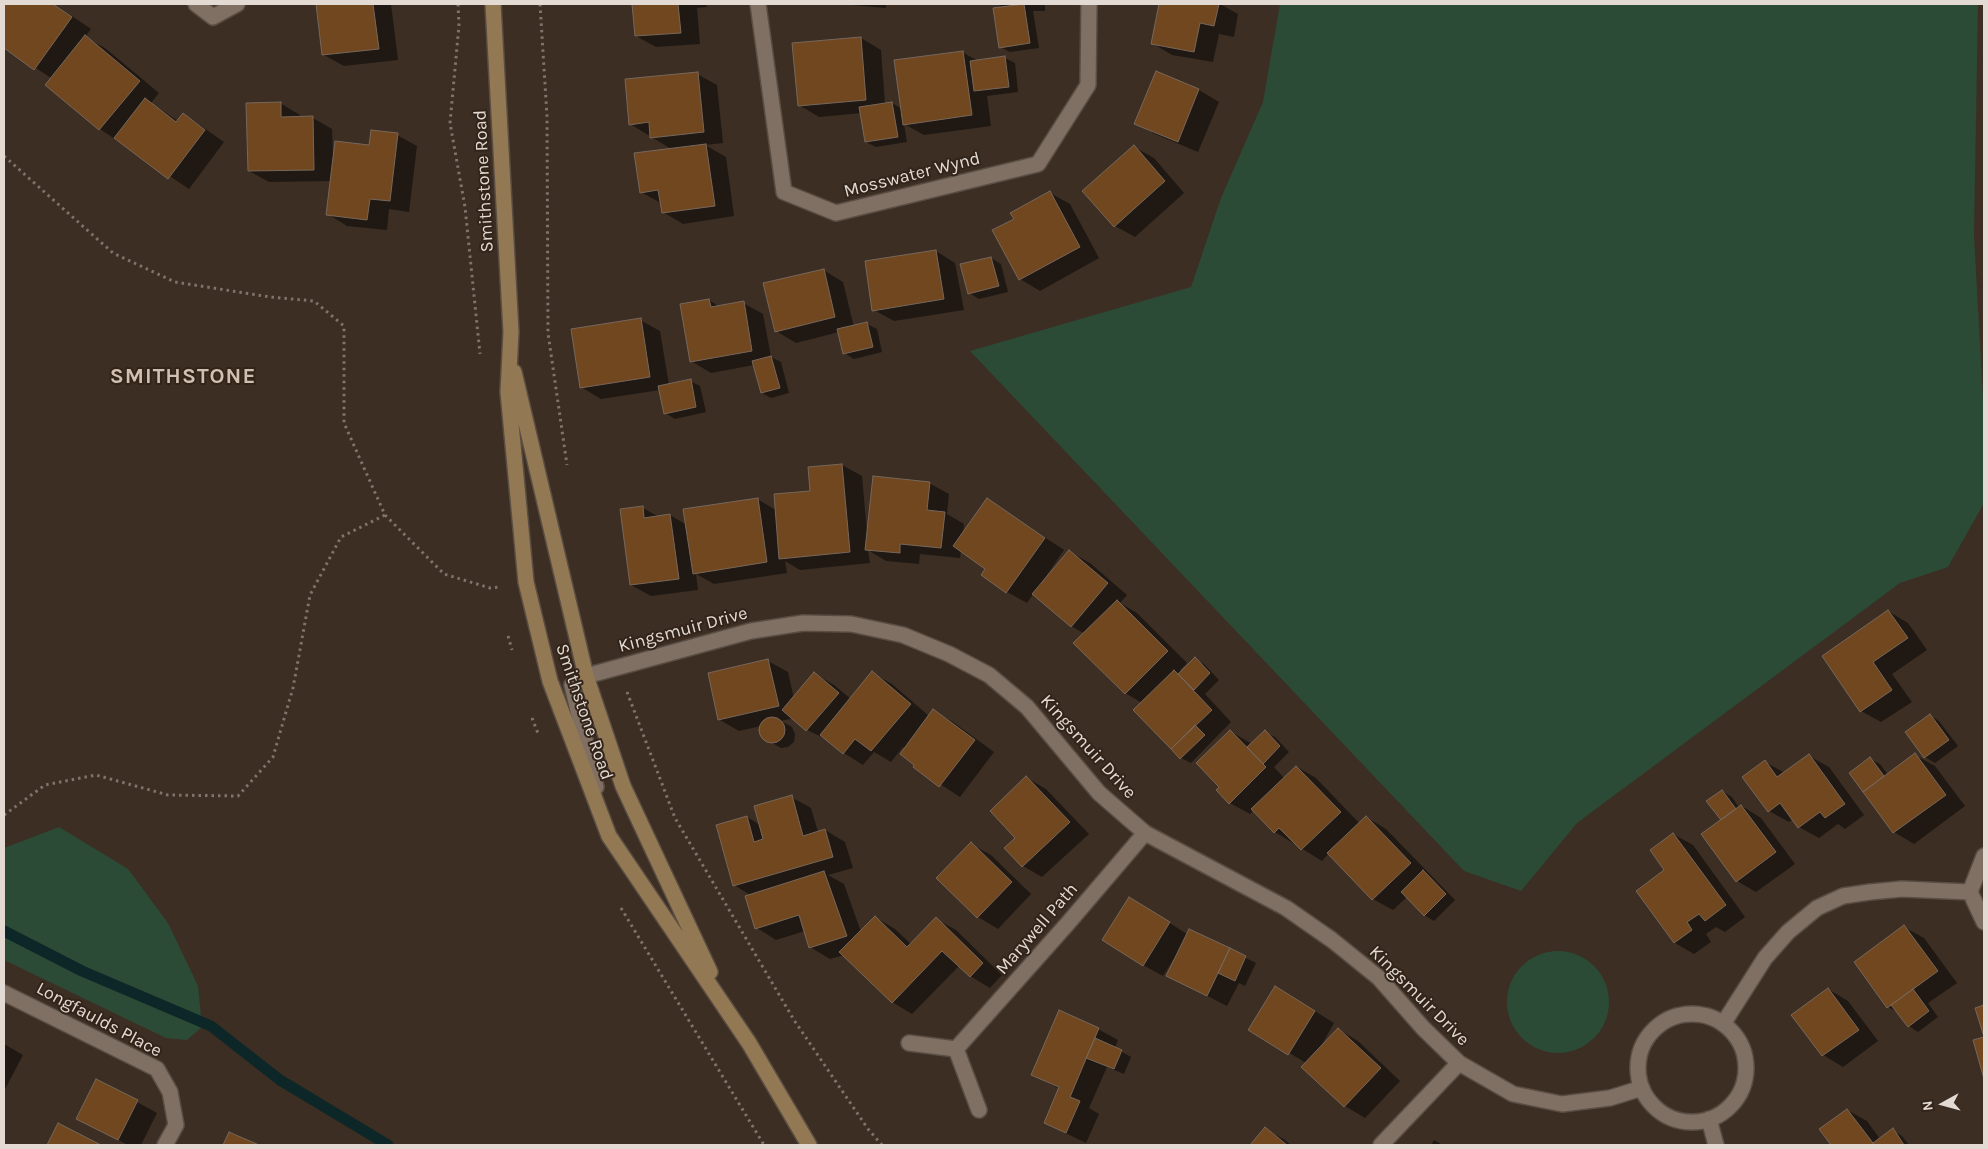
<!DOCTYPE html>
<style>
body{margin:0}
#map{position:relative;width:1988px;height:1149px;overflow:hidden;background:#3c2e23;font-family:Karla,sans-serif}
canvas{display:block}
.frame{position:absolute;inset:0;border:5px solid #e3dad3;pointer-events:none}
.north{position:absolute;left:1918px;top:1079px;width:50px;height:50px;-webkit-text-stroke:4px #322419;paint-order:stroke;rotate:263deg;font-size:14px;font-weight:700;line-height:20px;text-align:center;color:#e3dad3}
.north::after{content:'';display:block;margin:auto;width:18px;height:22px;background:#e3dad3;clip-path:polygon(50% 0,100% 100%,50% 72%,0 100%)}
</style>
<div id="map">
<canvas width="1988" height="1149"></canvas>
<div class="frame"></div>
<div class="north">N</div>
</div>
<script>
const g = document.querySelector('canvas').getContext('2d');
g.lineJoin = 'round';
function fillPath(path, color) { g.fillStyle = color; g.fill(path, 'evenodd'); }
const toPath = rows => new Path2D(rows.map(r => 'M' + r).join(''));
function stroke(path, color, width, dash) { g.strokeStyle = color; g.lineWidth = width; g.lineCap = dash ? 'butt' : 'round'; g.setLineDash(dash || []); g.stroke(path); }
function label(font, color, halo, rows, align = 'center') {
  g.font = font + ' Karla,sans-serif'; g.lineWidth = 4; g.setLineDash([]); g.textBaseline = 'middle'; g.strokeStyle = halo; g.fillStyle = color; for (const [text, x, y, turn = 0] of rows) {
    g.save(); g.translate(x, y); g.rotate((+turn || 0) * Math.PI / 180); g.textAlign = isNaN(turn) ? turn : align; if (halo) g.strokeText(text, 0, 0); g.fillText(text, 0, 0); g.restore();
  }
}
fillPath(toPath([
 [1280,4,1978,4,1974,236,1984,417,1984,503,1948,567,1900,583,1577,823,1521,891,1464,871,970,351,1191,287,1221,198,1263,102],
 [59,827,128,869,168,923,198,986,202,1027,187,1040,166,1038,4,960,4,848],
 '1507 1002a51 51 0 1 1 102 0a51 51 0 1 1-102 0Z'
]), '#2b4b36');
fillPath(toPath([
 [4,4,54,4,91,29,85,37,105,48,159,93,151,103,178,121,184,114,224,142,189,189,100,129,46,85,51,78,4,47],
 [317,4,391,4,398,60,344,66,324,55],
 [634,4,706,4,707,7,697,8,700,44,656,47,636,36],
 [840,4,886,4,886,8],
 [997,4,1045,4,1045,11,1033,11,1039,48,1010,52,1000,47,1004,8],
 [1160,4,1220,4,1238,14,1234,37,1219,34,1213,62,1172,55,1152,43],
 [861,38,881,50,885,104,892,103,902,109,962,52,978,61,1005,58,1015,63,1018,92,987,96,991,126,924,135,904,124,907,142,876,147,866,142,862,113,819,117,799,105],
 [1156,73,1199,90,1219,102,1198,152,1155,134,1136,123],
 [697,74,717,85,723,143,705,145,726,157,734,216,683,224,663,212,661,203,641,192,673,150,630,124],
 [280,103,300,115,300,118,313,118,332,129,333,155,370,146,397,135,417,146,409,212,389,209,387,230,347,226,328,214,331,181,269,182,249,171],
 [1134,147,1154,158,1184,193,1135,237,1115,226],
 [1050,193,1070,204,1099,258,1040,291,1020,279,994,231,1015,219],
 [936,251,955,263,964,310,894,321,874,310],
 [991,258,1001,264,1008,292,979,299,969,293],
 [823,270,843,282,854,327,867,324,877,329,882,352,854,359,844,353,839,332,796,343,776,331],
 [709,300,720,307,743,303,763,314,771,357,781,362,789,393,771,398,762,393,754,365,711,373,691,361],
 [640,320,660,331,669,385,690,381,700,386,706,412,675,419,665,413,660,390,601,399,581,387],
 [842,465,862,476,867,533,929,483,949,494,947,514,964,524,963,535,988,500,1064,550,1042,582,1043,583,1070,552,1090,563,1127,595,1120,603,1137,613,1187,663,1180,670,1181,672,1195,659,1204,664,1219,680,1205,694,1231,722,1191,763,1181,758,1135,710,1142,703,1125,693,1085,634,1071,626,1033,594,1027,603,1007,592,983,575,987,568,961,550,960,558,920,554,919,564,886,561,868,550,870,563,800,570,785,561,787,573,714,584,696,574,698,590,651,596,631,585,643,508,659,517,670,515,687,525,757,499,776,510,811,492],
 [1888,611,1908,623,1927,650,1892,674,1912,702,1881,722,1861,711,1824,656],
 [768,661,788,672,794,699,815,674,834,685,851,699,872,673,892,684,929,716,933,711,953,722,994,752,960,797,914,767,916,765,903,747,891,762,874,752,863,765,844,753,828,740,807,730,794,718,781,721,792,727,795,734,794,742,788,747,781,748,764,738,760,731,761,726,739,731,720,720],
 [1930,715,1939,721,1958,746,1935,763,1925,757],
 [1230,731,1252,744,1265,732,1275,737,1289,752,1274,767,1285,779,1297,767,1316,778,1360,824,1366,817,1386,829,1455,900,1434,921,1424,915,1407,897,1393,910,1373,899,1329,853,1322,861,1275,832,1254,810,1250,814,1230,803,1220,787],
 [1915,755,1935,766,1965,806,1914,844,1894,832,1851,773,1870,759,1880,764,1888,775],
 [1809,756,1829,767,1864,815,1845,829,1838,824,1819,838,1799,827,1793,819,1789,822,1769,811,1765,762,1785,773],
 [1027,778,1046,789,1089,834,1042,877,1023,866,1017,838],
 [1722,791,1732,797,1739,808,1742,806,1761,818,1795,864,1756,892,1737,881,1722,820],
 [791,797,811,808,818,832,825,830,845,842,853,868,828,875,844,884,861,932,875,917,895,929,911,944,936,919,956,930,1002,975,990,988,970,976,959,966,912,1014,892,1002,844,955,830,959,810,947,805,931,776,940,757,928,752,896,734,885,747,817,760,825],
 [1673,834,1693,845,1745,917,1725,932,1716,927,1706,934,1711,942,1694,954,1675,943,1666,870],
 [971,844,991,855,1031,894,998,929,978,917,938,878],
 [1149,910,1187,934,1189,930,1256,963,1245,986,1239,983,1227,1006,1168,976,1175,961,1173,960,1163,976,1143,965],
 [1904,927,1924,938,1957,983,1928,1003,1938,1017,1918,1032,1909,1026,1899,1013,1888,1007],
 [1276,987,1334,1023,1320,1048,1338,1029,1358,1041,1400,1081,1365,1118,1345,1106,1303,1067,1306,1063,1250,1029],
 [1828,989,1848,1001,1878,1041,1843,1067,1823,1055,1793,1015],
 [1098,1029,1118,1040,1115,1048,1131,1057,1124,1074,1107,1067,1089,1108,1099,1114,1086,1143,1045,1123,1060,1089,1032,1074],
 [4,1044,23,1055,4,1091],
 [137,1102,157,1113,141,1145,128,1145,78,1119],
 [1847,1110,1867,1121,1880,1139,1893,1130,1902,1136,1909,1145,1832,1145,1821,1130],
 [1265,1129,1285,1140,1291,1145,1252,1145],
 [1434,1140,1443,1145,1431,1145]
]), '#0007');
stroke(toPath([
 [4,931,82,971,211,1026,280,1080,388,1145]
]), '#0d2729', 11);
const building = toPath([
 [4,4,53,4,72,17,34,70,4,48,4,4],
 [316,4,373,4,379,49,322,55,316,4],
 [632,4,678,4,681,33,635,36,632,4],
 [1024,4,1030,43,999,48,993,8,1024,4],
 [1159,4,1219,4,1214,26,1200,23,1194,52,1151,44,1159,4],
 [85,35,140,81,99,130,45,85,85,35],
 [861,37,866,100,798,106,792,43,861,37],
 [963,51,972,115,903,125,894,60,963,51],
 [1005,56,1009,87,974,91,970,61,1005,56],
 [1156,71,1199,89,1178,142,1134,124,1156,71],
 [698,72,704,132,650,138,649,122,629,125,625,79,698,72],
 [145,98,176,122,183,113,205,130,168,179,114,138,145,98],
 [281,102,281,117,313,116,314,170,248,171,246,103,281,102],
 [892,102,898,137,865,142,859,107,892,102],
 [371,130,398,133,390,201,370,199,367,220,326,215,335,141,369,145,371,130],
 [706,144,715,206,662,213,658,190,640,193,634,153,706,144],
 [1134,145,1165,181,1114,227,1082,191,1134,145],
 [1050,191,1080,247,1019,280,992,230,1014,219,1010,213,1050,191],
 [936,250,944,299,872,311,865,261,936,250],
 [991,257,999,286,968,294,960,264,991,257],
 [824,269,835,317,775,332,763,283,824,269],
 [709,299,711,307,744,301,752,351,690,362,680,304,709,299],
 [641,318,650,377,580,388,571,329,641,318],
 [867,322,873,347,843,354,837,329,867,322],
 [771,356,780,388,761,393,752,361,771,356],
 [691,379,696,407,664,414,658,386,691,379],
 [842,464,850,552,779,559,774,494,810,491,808,467,842,464],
 [873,476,930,482,927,510,945,512,941,548,900,544,900,553,865,550,873,476],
 [758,498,767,562,693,574,683,509,758,498],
 [987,498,1045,538,1006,593,981,575,985,569,953,546,987,498],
 [643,506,644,518,670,514,679,579,630,585,620,509,643,506],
 [1069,550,1108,583,1071,627,1032,594,1069,550],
 [1117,600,1168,651,1125,694,1073,643,1117,600],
 [1888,610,1908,638,1873,662,1892,690,1860,712,1822,656,1888,610],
 [1195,657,1210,673,1194,690,1178,674,1195,657],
 [768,659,779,706,718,720,708,673,768,659],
 [1174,670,1212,710,1171,749,1133,710,1174,670],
 [872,671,911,704,871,751,855,739,843,754,820,735,872,671],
 [814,672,839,693,806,731,782,710,814,672],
 [933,709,975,740,939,787,913,767,914,765,900,754,933,709],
 [1930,714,1949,740,1924,758,1905,732,1930,714],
 '759 730a13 13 0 1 1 26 0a13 13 0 1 1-26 0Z',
 [1195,725,1205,735,1180,759,1171,749,1195,725],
 [1230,730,1266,767,1229,804,1216,790,1219,787,1196,763,1230,730],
 [1265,730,1280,746,1263,764,1247,747,1265,730],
 [1915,753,1946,795,1893,833,1863,792,1915,753],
 [1809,754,1845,804,1825,818,1820,812,1798,828,1780,803,1768,812,1742,777,1765,760,1777,777,1809,754],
 [1870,757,1884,776,1863,792,1849,773,1870,757],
 [1296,766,1341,812,1301,850,1279,828,1274,833,1251,809,1296,766],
 [1026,776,1070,822,1022,867,1004,848,1015,838,990,811,1026,776],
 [1722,790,1736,809,1721,820,1706,801,1722,790],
 [792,795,803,836,825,829,833,857,733,886,716,825,747,816,754,842,763,839,754,806,792,795],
 [1741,805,1776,852,1736,882,1701,834,1741,805],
 [1366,816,1411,863,1372,900,1327,853,1366,816],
 [1673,833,1726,905,1705,921,1699,914,1687,922,1692,930,1674,943,1636,891,1664,870,1650,850,1673,833],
 [971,842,1012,882,977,918,936,878,971,842],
 [1423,870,1446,894,1424,916,1401,892,1423,870],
 [824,871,847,936,809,948,799,915,755,929,745,896,824,871],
 [1129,897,1170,922,1143,966,1102,940,1129,897],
 [875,916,907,947,936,917,983,963,970,977,942,951,892,1003,839,952,875,916],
 [1904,925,1938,971,1887,1008,1854,962,1904,925],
 [1189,929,1230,948,1207,996,1166,976,1189,929],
 [1230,948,1246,956,1235,981,1218,973,1230,948],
 [1275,986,1315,1011,1288,1055,1248,1030,1275,986],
 [1828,988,1859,1030,1822,1056,1791,1015,1828,988],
 [1913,989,1929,1011,1908,1027,1891,1005,1913,989],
 [1984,1005,1984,1037,1975,1008,1984,1005],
 [1059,1010,1099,1028,1070,1097,1080,1101,1066,1133,1044,1123,1059,1087,1031,1075,1059,1010],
 [1338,1028,1381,1068,1344,1107,1301,1067,1338,1028],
 [1984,1037,1984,1079,1973,1040,1984,1037],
 [1095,1038,1122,1050,1114,1069,1086,1058,1095,1038],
 [96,1079,138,1100,118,1140,76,1119,96,1079],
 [1847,1109,1873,1143,1874,1145,1831,1145,1819,1129,1847,1109],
 [58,1123,101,1145,47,1145,58,1123],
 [1265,1127,1287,1145,1250,1145,1265,1127],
 [1893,1128,1904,1145,1874,1145,1873,1143,1893,1128],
 [229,1132,259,1145,223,1145,229,1132]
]);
fillPath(building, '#714720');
stroke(building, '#77675b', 1);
const street = toPath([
 [196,4,213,17,237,4],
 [758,4,784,192,836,213,1038,164,1088,85,1089,4],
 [596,787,572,685,586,676,751,631,803,623,851,624,903,635,949,654,989,675,1027,707,1099,793,1145,833,1286,908,1332,940,1379,978,1423,1028,1459,1063,1513,1094,1562,1104,1610,1098,1642,1088],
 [1984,856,1970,892,1984,922],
 [4,993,157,1069,170,1092,176,1125,165,1145],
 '1638 1068a54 54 0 1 1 108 0a54 54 0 1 1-108 0Z',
 [1723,1024,1765,958,1788,932,1817,908,1843,896,1870,892,1902,889,1970,892],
 [909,1043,956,1049,979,1110],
 [956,1049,1069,922,1145,833],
 [1709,1119,1716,1145],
 [1381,1145,1459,1063]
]);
const secondary = toPath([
 [493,4,511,332,508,392,526,582,550,681,609,836,749,1043,809,1145],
 [514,372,586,676,623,786,710,972]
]);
stroke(street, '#594d43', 18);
stroke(secondary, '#594d43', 18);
stroke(toPath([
 [458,4,459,25,450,123,465,207,480,354],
 [540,4,547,116,548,333,567,465],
 [4,156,113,253,175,282,270,297,314,301,344,326,344,423,385,515,444,574,490,588,501,587],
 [508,636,512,650],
 [627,692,675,818,794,1020,868,1129,882,1145],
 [532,718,539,736],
 [4,815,45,785,96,775,168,795,238,796,273,757,293,688,310,595,341,537,385,515],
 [621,908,764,1145]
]), '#7f736a', 3, [2.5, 4]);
stroke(street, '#807063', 15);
stroke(secondary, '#937953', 15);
label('18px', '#e3dad3', '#322419', [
 ["Mosswater Wynd",912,175,-14],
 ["Smithstone Road",484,181,-93],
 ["Kingsmuir Drive",683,630,-15],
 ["Smithstone Road",584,712,71],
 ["Kingsmuir Drive",1088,747,48],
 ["Marywell Path",1037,929,-49],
 ["Kingsmuir Drive",1419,996,45],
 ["Longfaulds Place",99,1020,28]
]);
g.letterSpacing = '1px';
label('bold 22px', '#d1bfb1', '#322419', [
 ["SMITHSTONE",183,377]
]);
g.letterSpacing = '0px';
</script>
